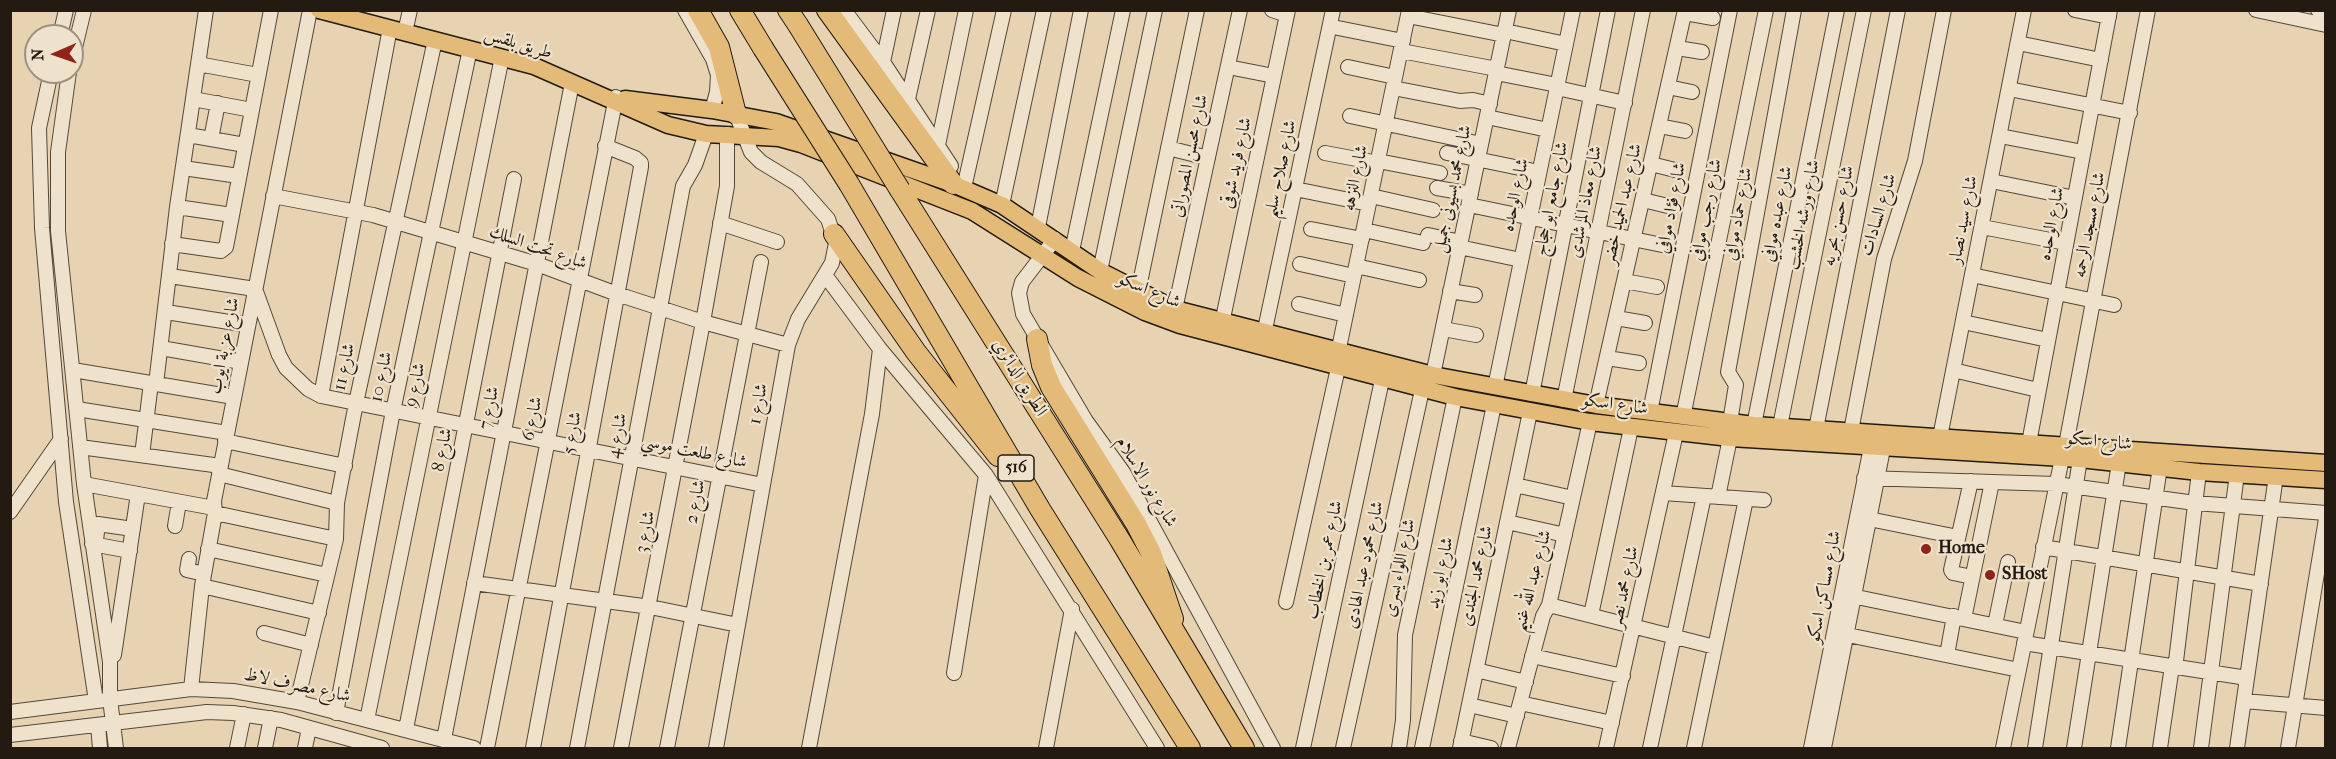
<!DOCTYPE html>
<meta charset="utf-8">
<style>
body{margin:0}
#map{position:relative;width:2336px;height:759px;overflow:hidden;background:#e7d3b1;font-family:"IM FELL French Canon",serif}
canvas{display:block}
.frame{position:absolute;inset:0;border:12px solid #231b11;pointer-events:none}
.north{position:absolute;left:24px;top:24px;width:60px;height:60px;box-sizing:border-box;background:#efe2cc;border:2px solid #9d9281;border-radius:50%;rotate:268deg;font-size:16px;font-weight:700;line-height:24px;text-align:center;color:#231b11}
.north::after{content:'';display:block;margin:auto;width:21px;height:27px;background:#8f2418;clip-path:polygon(50% 0,100% 100%,50% 72%,0 100%)}
</style>
<div id="map">
<canvas width="2336" height="759"></canvas>
<div class="frame"></div>
<div class="north">N</div>
</div>
<script>
const g = document.querySelector('canvas').getContext('2d');
g.lineJoin = 'round';
const toPath = rows => new Path2D(rows.map(r => 'M' + r).join(''));
function stroke(path, color, width, dash) { g.strokeStyle = color; g.lineWidth = width; g.lineCap = dash ? 'butt' : 'round'; g.setLineDash(dash || []); g.stroke(path); }
function label(font, color, halo, rows, align = 'center') {
  g.font = font + ' "IM FELL French Canon",Amiri,serif'; g.lineWidth = 4.5; g.setLineDash([]); g.textBaseline = 'middle'; g.strokeStyle = halo; g.fillStyle = color; for (const [text, x, y, turn = 0] of rows) {
    g.save(); g.translate(x, y); g.rotate((+turn || 0) * Math.PI / 180); g.textAlign = isNaN(turn) ? turn : align; if (halo) g.strokeText(text, 0, 0); g.fillText(text, 0, 0); g.restore();
  }
}
const minor = toPath([
 [685,10,713,59,718,75,717,92,712,110],
 [844,10,883,62,951,166],
 [1272,10,1287,15],
 [2075,10,2109,17],
 [2256,10,2326,25],
 [2318,10,2326,12],
 [1685,13,1713,18],
 [1408,16,1504,35],
 [1338,28,1403,41],
 [1505,31,1566,44],
 [405,32,410,10],
 [60,36,66,10],
 [2018,43,2101,60],
 [1677,48,1702,52],
 [1401,51,1497,69],
 [72,60,84,10],
 [883,62,894,10],
 [198,64,258,75],
 [1228,67,1274,76],
 [1348,67,1395,77],
 [51,72,39,128,42,228,66,502,96,701],
 [69,72,58,152,58,231,84,484,110,662,110,699,116,748],
 [1496,73,1557,85],
 [1668,87,1692,92],
 [1393,88,1460,101,1473,100,1490,104],
 [1557,88,1625,103],
 [2009,89,2130,113],
 [193,99,252,110],
 [908,99,928,10],
 [1350,116,1481,144],
 [1487,117,1548,130],
 [1659,126,1685,131],
 [188,135,245,145],
 [2000,136,2083,152],
 [211,139,218,103],
 [938,145,966,10],
 [1168,148,1208,158],
 [1325,153,1378,163],
 [1447,153,1539,172],
 [1378,161,1440,173],
 [1651,164,1675,170],
 [183,168,239,176],
 [1991,181,2075,198],
 [964,188,1004,10],
 [1437,188,1471,194],
 [1295,189,1369,204],
 [273,196,373,215,537,264,617,294,703,322,788,345],
 [1371,196,1433,210],
 [1643,200,1672,207],
 [1002,205,1044,10],
 [1469,205,1662,245],
 [177,207,232,215],
 [720,223,777,242],
 [1038,227,1081,10],
 [1982,227,2066,243],
 [1311,229,1362,239],
 [1364,230,1423,243],
 [1428,235,1461,242],
 [1055,239,1022,282,1019,293,1023,314,1086,421,1123,472,1273,748],
 [172,244,221,251,226,247,271,10],
 [1459,247,1521,260],
 [1072,251,1123,10],
 [1300,264,1354,276],
 [1356,266,1419,280],
 [1100,271,1155,10],
 [825,275,880,349,986,475,1157,748],
 [1972,275,2114,305],
 [170,276,255,289,279,355,286,368,308,389,321,396,763,485],
 [1624,281,1657,287],
 [1450,291,1475,295],
 [1138,292,1197,10],
 [1299,304,1346,315],
 [1175,309,1240,10],
 [166,312,248,325],
 [1616,318,1645,323],
 [1963,322,2048,340],
 [1222,323,1288,10],
 [1443,329,1476,335],
 [1264,334,1333,10],
 [161,348,241,362],
 [1338,353,1409,10],
 [1607,358,1639,363],
 [73,370,234,397],
 [1953,370,2038,390],
 [1433,375,1509,10],
 [156,384,177,207,206,10],
 [1495,387,1573,10],
 [1532,394,1608,10],
 [321,396,390,28],
 [1564,400,1643,10],
 [1596,405,1685,10],
 [77,409,227,433],
 [1650,412,1730,10],
 [1683,417,1766,10],
 [1730,422,1736,385,1728,372,1794,10],
 [1754,425,1837,10],
 [1780,426,1864,10],
 [1816,429,1898,10],
 [1851,431,1884,259,1915,161,1944,10],
 [1940,437,2024,10],
 [225,441,345,466],
 [2029,443,2110,10],
 [2066,445,2148,10],
 [80,447,221,466],
 [142,455,151,383],
 [219,474,337,503],
 [1864,478,2056,484,2195,503,2326,513],
 [1971,481,1951,570,1953,573,1972,577],
 [84,484,214,508],
 [1515,485,1573,498],
 [1663,493,1764,500],
 [1718,497,1730,438],
 [10,512,61,439],
 [215,513,336,539],
 [1869,519,1958,537],
 [1507,522,1565,535],
 [175,526,179,502],
 [96,540,98,524,133,529],
 [92,544,130,551],
 [2043,547,2261,584],
 [208,549,327,575],
 [189,559,187,570,204,574],
 [474,583,650,607,738,625],
 [202,586,319,613],
 [1847,595,2026,632],
 [1286,602,1338,368],
 [1549,605,1715,647],
 [1591,615,1631,428],
 [1964,619,1992,482],
 [1995,625,2008,562],
 [264,633,311,645],
 [1838,633,2019,670],
 [2024,643,2247,678],
 [114,655,138,494],
 [1947,655,1954,616],
 [1532,656,1623,676],
 [1476,670,1526,682],
 [954,673,986,475],
 [191,689,202,586,215,513,214,501,310,10],
 [2244,701,2326,708],
 [297,702,336,539,337,503,356,403,435,40],
 [1520,703,1612,723],
 [1469,705,1517,716],
 [10,712,191,689,233,691,297,702,474,748],
 [336,713,393,411,470,49],
 [367,720,502,57],
 [98,725,100,748],
 [406,729,514,179],
 [10,735,207,712,233,713,281,720,382,748],
 [444,739,572,83],
 [1461,741,1491,748],
 [237,748,244,714],
 [265,748,271,718],
 [305,748,309,728],
 [487,748,616,97],
 [533,748,641,167,641,163,635,158,605,146],
 [577,748,683,186,695,165,706,134],
 [621,748,703,322,727,186,727,134],
 [667,748,761,262],
 [716,748,788,345,798,319,832,263,836,243,828,219,797,184,761,162,751,152,736,114],
 [809,748,872,414,880,349],
 [1046,748,1072,609],
 [1303,748,1382,380],
 [1343,748,1422,390],
 [1399,748,1403,720,1405,635,1455,397],
 [1422,748,1494,405],
 [1460,748,1530,412],
 [1508,748,1543,616,1549,605,1590,422],
 [1606,748,1676,433],
 [1650,748,1704,496],
 [1694,748,1746,499],
 [1811,748,1873,437],
 [1824,748,1885,439],
 [2003,748,2062,458],
 [2035,748,2080,459],
 [2074,748,2119,463],
 [2118,748,2160,467],
 [2160,748,2172,666,2176,661,2199,472],
 [2201,748,2237,474],
 [2237,748,2276,476],
 [2288,748,2326,519]
]);
const major = toPath([
 [319,10,534,66,668,125,706,134,779,138,801,144,972,211,1078,278,1145,312,1180,325,1455,397,1590,422,1730,438,2080,459,2199,472,2326,480],
 [625,99,712,110,776,122,953,184,1002,205,1100,271,1175,309,1433,375,1596,405,1754,425,2326,463]
]);
const highway = toPath([
 [698,10,719,47,736,114],
 [740,10,763,48],
 [788,10,798,25],
 [827,10,953,184],
 [849,184,1040,509,1190,748],
 [900,190,1120,540,1244,748],
 [834,234,916,352,998,456],
 [1037,339,1042,365,1051,387,1136,524,1151,553,1173,619]
]);
stroke(minor, '#544939', 16);
stroke(major, '#231b11', 19);
stroke(highway, '#231b11', 22);
stroke(minor, '#efe2cc', 14);
stroke(major, '#e4ba78', 16);
stroke(highway, '#e4ba78', 20);
const highwayBridge = toPath([
 [798,25,900,190],
 [763,48,849,184]
]);
stroke(highwayBridge, '#231b11', 22, []);
stroke(highwayBridge, '#e4ba78', 20);
for (const [x, y, r, color] of [
 [1926,549,6,"#8f2418"],
 [1990,575,6,"#8f2418"]
]) { const dot = new Path2D(); dot.arc(x, y, r, 0, 2 * Math.PI); g.fillStyle = color; g.fill(dot); stroke(dot, '#efe2cc', 2); }
for (const [x, y, w] of [
 [1016,468,36]
]) { const box = new Path2D(); box.roundRect(x - w / 2, y - 13, w, 26, 4.5); g.fillStyle = '#efe2cc'; g.fill(box); stroke(box, '#231b11', 1.5); }
label('bold 16px', '#231b11', null, [
 ["516",1016,468]
]);
label('18px', '#231b11', '#efe2cc', [
 ["طريق بلقس",518,44,17],
 ["شارع محسن المصوراتى",1190,156,-78],
 ["شارع فريد شوقى",1237,163,-78],
 ["شارع صلاح سليم",1281,169,-78],
 ["شارع النزهه",1356,178,-78],
 ["شارع محمد بسيونى جميل",1453,189,-78],
 ["شارع الوحده",1516,195,-78],
 ["شارع جامع ابو حجاج",1552,199,-79],
 ["شارع معاذ المرشدى",1586,202,-79],
 ["شارع عبد الحميد خضر",1623,204,-77],
 ["شارع فؤاد موافي",1672,208,-79],
 ["شارع رجب موافي",1707,210,-79],
 ["شارع حماد موافي",1739,214,-80],
 ["شارع عبده موافي",1778,214,-79],
 ["شارع ورشه الخشب",1804,215,-79],
 ["شارع السادات",1879,215,-73],
 ["شارع حسن بحريه",1839,216,-79],
 ["شارع سيد نصار",1964,220,-79],
 ["شارع الوحده",2052,224,-79],
 ["شارع مسجد الرحمه",2090,225,-79],
 ["شارع تحت السلك",538,248,19],
 ["شارع اسكو",1149,291,23],
 ["شارع عزبة ايوب",225,346,-79],
 ["شارع 11",345,367,-78],
 ["شارع 10",382,377,-78],
 ["الطريق الدائري",1019,378,58],
 ["شارع 9",416,385,-79],
 ["شارع 1",759,404,-80],
 ["شارع اسكو",1615,405,8],
 ["شارع 7",490,408,-79],
 ["شارع 6",533,419,-79],
 ["شارع 5",573,433,-80],
 ["شارع 4",618,436,-80],
 ["شارع اسكو",2099,442,5],
 ["شارع 8",443,450,-79],
 ["شارع طلعت موسي",694,452,12],
 ["شارع نور الاسلام",1146,482,59],
 ["شارع 2",696,502,-79],
 ["شارع 3",646,532,-79],
 ["شارع عمر بن الخطاب",1325,560,-78],
 ["شارع محمود عبد الهادى",1365,565,-78],
 ["شارع اللواء يسرى",1400,568,-78],
 ["شارع ابو زيد",1441,573,-78],
 ["شارع محمد الجندى",1477,576,-78],
 ["شارع عبد الله غنيم",1533,581,-75],
 ["شارع محمد نصر",1625,587,-78],
 ["شارع مساكن اسكو",1825,587,-79],
 ["شارع مصرف لاظ",297,686,12]
]);
label('bold 18px', '#231b11', '#efe2cc', [
 ["Home",1938,549],
 ["SHost",2002,575]
], 'left');
</script>
